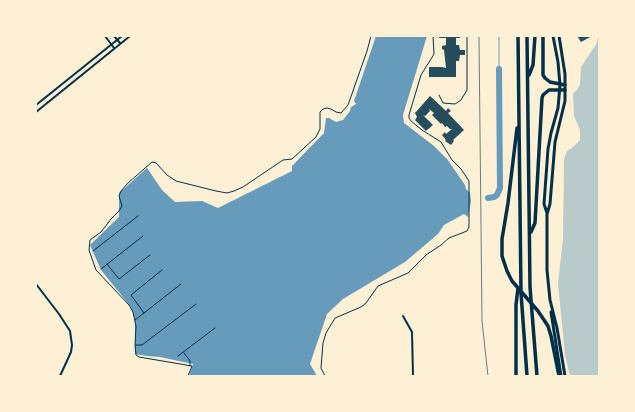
<!DOCTYPE html>
<style>
body{margin:0}
#map{position:relative;width:635px;height:412px;overflow:hidden;background:#fdf0d5;font-family:"PT Sans Narrow",sans-serif}
canvas{display:block}
.frame{position:absolute;inset:0;border:37px solid #fdf0d5;pointer-events:none}
</style>
<div id="map">
<canvas width="635" height="412"></canvas>
<div class="frame"></div>
</div>
<script>
const g = document.querySelector('canvas').getContext('2d');
g.lineJoin = 'round';
function fillPath(path, color) { g.fillStyle = color; g.fill(path, 'evenodd'); }
const toPath = rows => new Path2D(rows.map(r => 'M' + r).join(''));
function stroke(path, color, width, dash) { g.strokeStyle = color; g.lineWidth = width; g.lineCap = dash ? 'butt' : 'round'; g.setLineDash(dash || []); g.stroke(path); }
fillPath(toPath([
 [598,36,599,376,570,376,565,355,558,283,563,239,564,159,567,151,572,148,580,140,580,130,574,116,573,93,577,90,580,85,581,67,597,43]
]), '#b9caca');
fillPath(toPath([
 [376,36,427,36,403,115,404,123,434,146,447,159,465,185,466,189,470,193,471,201,468,217,464,214,444,225,438,234,405,262,343,299,327,314,310,364,317,376,189,376,193,364,160,357,147,356,135,354,135,320,131,307,101,270,90,245,119,217,119,193,147,168,162,190,175,202,202,201,218,208,292,171,292,166,324,133,326,118,329,118,336,122,343,120,350,111,351,107,356,104,354,101]
]), '#669bbc');
stroke(toPath([
 [499,36,499,69]
]), '#669bbc', 1);
stroke(toPath([
 [488,198,494,197,497,195,500,188,499,69]
]), '#669bbc', 6);
fillPath(toPath([
 [439,36,460,36,460,38,456,38,456,45,459,45,460,50,465,50,465,55,460,55,459,61,456,61,456,77,429,77,429,67,442,67,446,68,444,50,442,49,442,46,446,45,446,38,439,38],
 [577,36,592,36,581,42],
 [430,96,444,109,446,111,448,108,451,111,448,113,464,130,453,140,454,141,451,145,445,141,446,140,442,135,445,132,446,134,452,129,450,129,447,126,445,127,442,123,441,124,432,115,434,113,429,109,430,111,425,116,423,115,433,125,426,131,415,120,417,117,415,113]
]), '#264d5e');
stroke(toPath([
 [93,251,138,216],
 [107,264,119,279,150,255],
 [101,269,143,236],
 [144,313,131,295,162,270],
 [135,320,181,284],
 [136,345,142,345,196,304],
 [184,353,190,361,190,366],
 [178,356,215,328],
 [188,376,192,366,139,357,136,355,135,345,136,326,133,312,129,305,96,270,89,250,90,240,101,232,111,219,119,211,122,206,119,196,121,191,128,183,152,162,156,163,167,175,176,181,216,191,227,193,234,191,243,187,283,160,292,159,316,137,320,129,320,112,323,109,327,108,331,109,336,112,341,113,348,105,367,51,371,36],
 [325,376,321,368,323,343,326,333,335,318,361,307,366,303,378,286,408,273,426,255,441,245,449,238,467,231,469,227,469,181,461,169,452,160,441,142,422,130,411,121,409,118,409,115,421,75,434,54,433,36]
]), '#003049', 1);
stroke(toPath([
 [439,95,443,103,455,104,461,100,467,90,467,36]
]), '#003049', 1);
stroke(toPath([
 [105,36,114,48],
 [114,36,120,43]
]), '#003049', 2);
stroke(toPath([
 [36,105,122,36],
 [36,112,130,36],
 [36,284,59,314,70,331,72,345,71,352,60,376],
 [403,316,412,332,413,376]
]), '#003049', 2);
stroke(toPath([
 [559,36,565,74,565,101,555,142,550,204,547,214,547,270,550,300,557,328,565,376],
 [547,213,544,204,548,149,551,133,558,108,560,85,558,62,553,36],
 [551,312,561,376]
]), '#003049', 3);
stroke(toPath([
 [518,36,521,293,527,376],
 [527,36,530,287,537,376],
 [543,36,543,75,545,78,550,82,565,85],
 [529,75,533,65,535,36],
 [517,128,508,203,502,239,502,256,507,271,512,281,538,311,548,326,551,336,559,376],
 [531,232,535,223,542,98,543,95,549,90,565,90],
 [516,376,516,305,518,288]
]), '#003049', 3.5);
stroke(toPath([
 [479,36,482,321,488,376]
]), '#657d81', 1);
</script>
